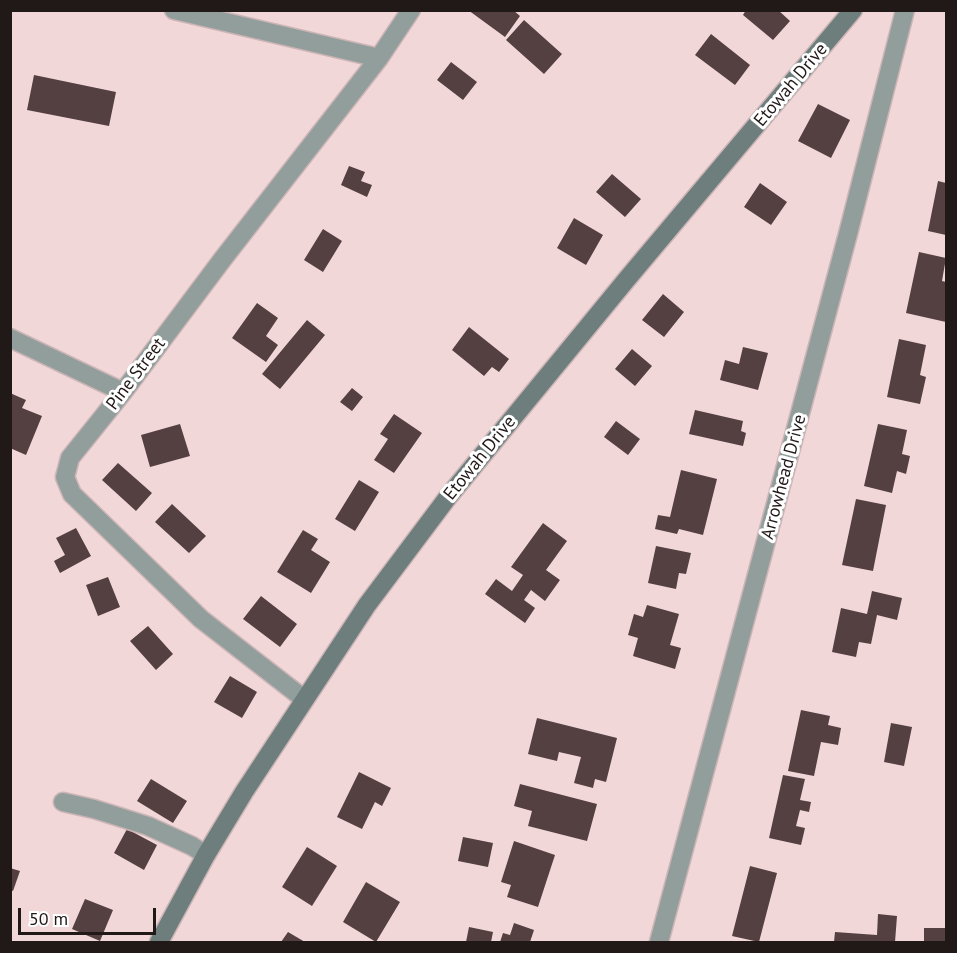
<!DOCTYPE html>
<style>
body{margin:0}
#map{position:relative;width:957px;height:953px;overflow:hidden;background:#f2d7d9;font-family:"PT Sans",sans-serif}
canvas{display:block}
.frame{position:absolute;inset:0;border:12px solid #211818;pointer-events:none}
.scale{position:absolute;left:18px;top:908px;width:138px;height:27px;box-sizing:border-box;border:3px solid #211818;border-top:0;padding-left:8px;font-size:18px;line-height:21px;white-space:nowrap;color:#211818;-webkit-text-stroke:4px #fff;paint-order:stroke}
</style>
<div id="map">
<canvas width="957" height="953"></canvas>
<div class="frame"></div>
<div class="scale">50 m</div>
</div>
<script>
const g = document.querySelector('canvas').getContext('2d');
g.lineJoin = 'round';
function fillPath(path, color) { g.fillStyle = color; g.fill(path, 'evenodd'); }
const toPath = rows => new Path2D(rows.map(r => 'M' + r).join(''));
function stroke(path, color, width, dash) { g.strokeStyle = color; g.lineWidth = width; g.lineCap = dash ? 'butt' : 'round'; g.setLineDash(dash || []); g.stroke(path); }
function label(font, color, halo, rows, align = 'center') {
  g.font = font + ' "PT Sans",sans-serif'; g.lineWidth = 6; g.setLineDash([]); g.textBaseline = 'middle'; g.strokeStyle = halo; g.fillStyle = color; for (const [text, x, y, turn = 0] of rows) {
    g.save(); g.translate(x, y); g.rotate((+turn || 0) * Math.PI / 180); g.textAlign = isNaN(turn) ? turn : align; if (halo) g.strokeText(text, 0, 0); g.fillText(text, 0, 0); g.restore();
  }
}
fillPath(toPath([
 [468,10,513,10,520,16,505,37],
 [746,10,778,10,790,21,773,40,743,15],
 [524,20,562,54,544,74,506,40],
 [711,34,750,65,735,85,695,55],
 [451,62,477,82,463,100,437,80],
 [34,75,116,92,109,126,27,110],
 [818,104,850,120,831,158,798,141],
 [349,166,365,172,361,181,372,185,367,197,341,185],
 [612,174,641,199,625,217,596,192],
 [938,181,946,183,946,235,928,231],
 [760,183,787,202,771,225,744,207],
 [574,218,603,235,586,265,557,248],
 [323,229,342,241,323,272,304,260],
 [919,252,946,258,942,281,946,282,946,322,906,313],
 [663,294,684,312,664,337,642,320],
 [257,303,278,318,266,336,278,345,266,362,232,338],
 [307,320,325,335,280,389,262,374],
 [469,327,509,359,499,372,492,367,484,376,452,350],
 [899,339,926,345,920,375,926,377,920,404,887,397],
 [743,347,768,353,758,390,720,380,725,360,739,364],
 [632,349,652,366,635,386,615,369],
 [352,388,363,397,352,411,340,402],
 [10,393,26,400,22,408,42,416,26,455,10,448],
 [695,410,743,421,741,431,746,433,743,446,689,434],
 [394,414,422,433,394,473,374,460,388,439,380,434],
 [616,421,640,439,628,455,604,437],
 [180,424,190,456,150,467,141,435],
 [878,424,907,430,902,454,910,456,906,474,897,471,892,493,864,486],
 [118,463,152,493,136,511,102,480],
 [681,470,717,479,703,535,679,529,677,534,655,529,658,515,670,517],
 [359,480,379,492,355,531,335,519],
 [856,499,886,505,873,571,842,565],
 [172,504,206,536,189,553,155,522],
 [543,523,567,541,546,570,560,580,545,601,531,590,524,600,535,608,525,623,485,594,496,579,512,591,523,575,511,567],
 [76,528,91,556,60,573,54,561,65,555,56,538],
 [303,530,318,539,311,550,330,562,311,593,277,572],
 [656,546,691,553,686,574,679,573,676,589,648,583],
 [108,577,120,607,98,616,86,585],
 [872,591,902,598,897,620,877,615,871,644,859,642,856,657,832,652,841,608,867,614],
 [261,596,297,624,280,647,243,619],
 [647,605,679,614,670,645,681,648,675,669,633,656,638,638,628,635,634,614,643,617],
 [148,626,173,654,156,670,130,641],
 [230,676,257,692,242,718,214,702],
 [801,710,830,716,828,725,841,728,838,745,821,742,814,776,788,771],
 [537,718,617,738,606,782,595,779,593,788,574,783,581,757,559,752,557,761,528,754],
 [891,723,912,727,904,766,884,762],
 [359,772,391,788,382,806,375,802,362,829,337,817],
 [783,775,805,779,800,800,811,802,809,812,800,810,796,826,805,828,801,845,769,838],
 [151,779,187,801,173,823,137,801],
 [520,784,597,804,587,841,528,826,532,811,514,806],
 [127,829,157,845,144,870,114,853],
 [463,837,493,843,488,867,458,861],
 [514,841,555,855,538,907,507,897,511,885,501,882],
 [307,847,337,866,312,906,282,887],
 [750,866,777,873,759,942,732,936],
 [10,868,20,871,13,891,10,890],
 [366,882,400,902,376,942,343,922],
 [85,899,113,910,100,941,72,929],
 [878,914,897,916,895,942,834,942,835,932,877,935],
 [514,923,534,930,530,942,500,942,503,933,510,935],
 [469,927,493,932,491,942,466,942],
 [924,928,946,928,946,942,924,942],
 [288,932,305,942,281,942]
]), '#543f41');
const street = toPath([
 [174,10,379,58],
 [10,338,123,392],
 [304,699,201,619,72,494,65,477,70,458,123,392,222,260,379,58,411,10],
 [63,802,94,809,148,826,192,846,206,855],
 [659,942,849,230,905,10]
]);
const secondary = toPath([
 [159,942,206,855,244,792,367,605,448,497,627,279,853,10]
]);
stroke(street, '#ccb5b6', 21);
stroke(secondary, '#ccb5b6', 21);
stroke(street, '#929e9c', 18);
stroke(secondary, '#6d7e7c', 18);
label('18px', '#211818', '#fff', [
 ["Etowah Drive",791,85,-50],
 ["Pine Street",136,374,-53],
 ["Etowah Drive",480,458,-51],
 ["Arrowhead Drive",784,477,-75]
]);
</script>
